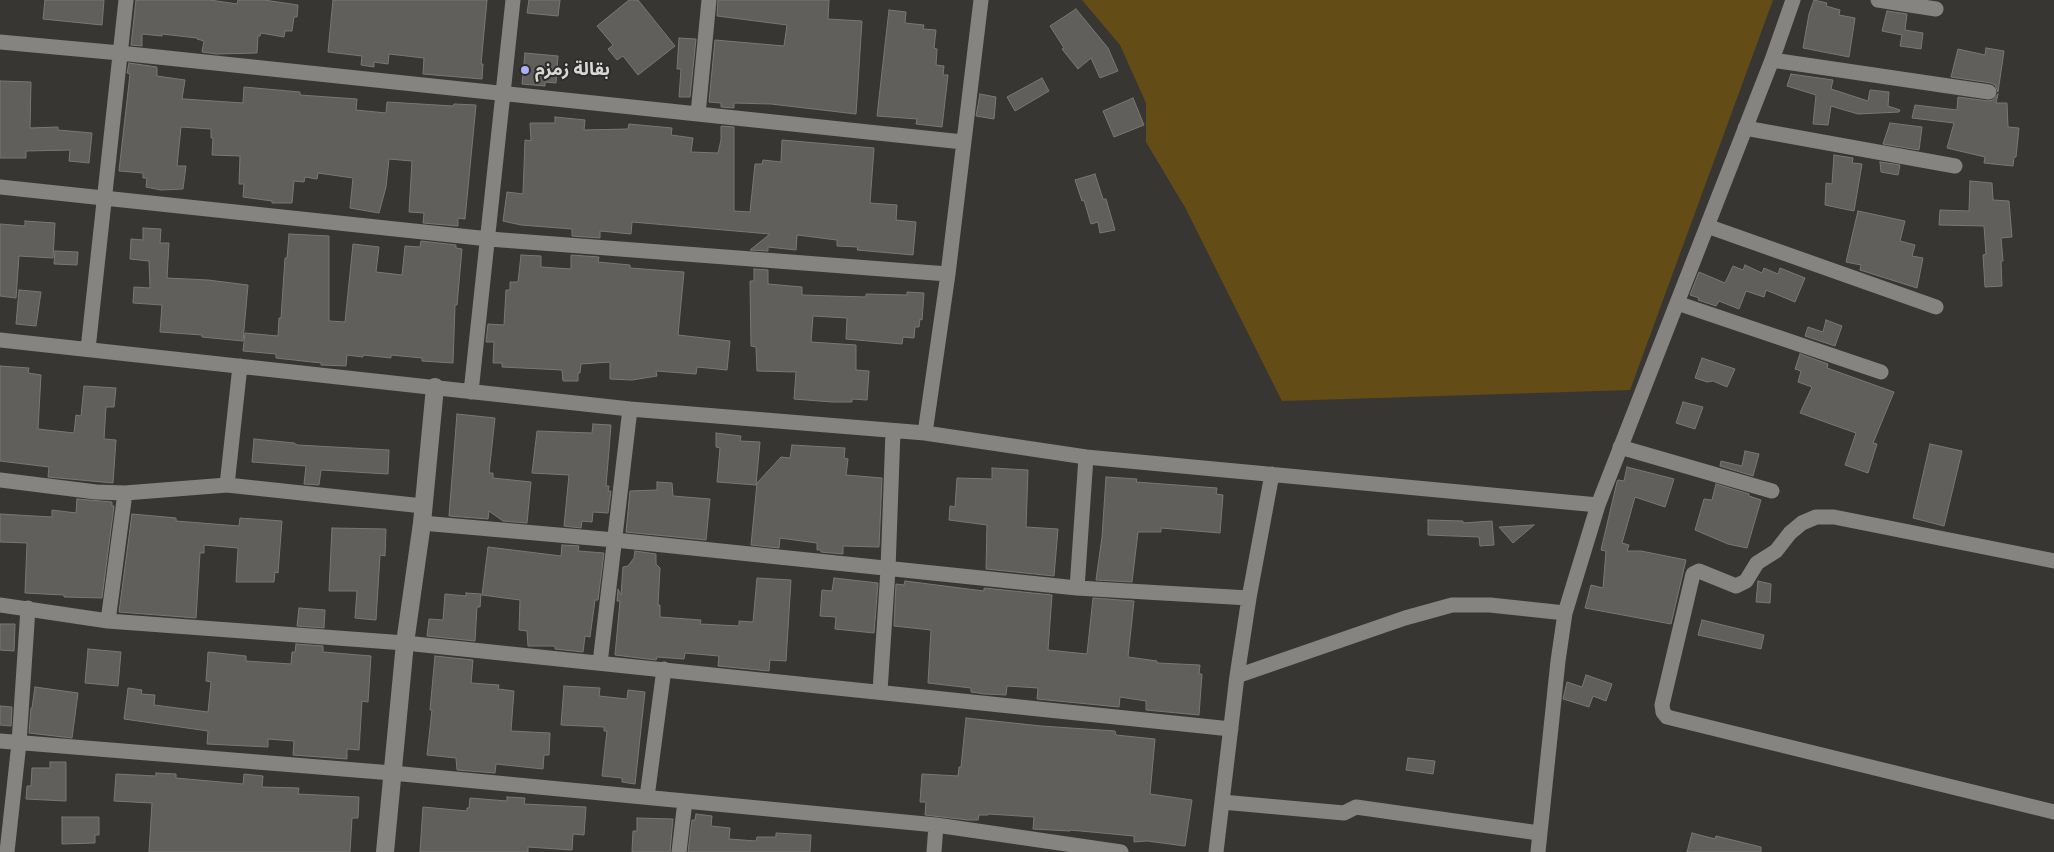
<!DOCTYPE html>
<meta charset="utf-8">
<style>
body{margin:0}
canvas{display:block;background:#383633}
</style>
<canvas width="2054" height="852"></canvas>
<script>
const g = document.querySelector('canvas').getContext('2d');
g.lineJoin = 'round';
function fillPath(path, color) { g.fillStyle = color; g.fill(path, 'evenodd'); }
const toPath = rows => new Path2D(rows.map(r => 'M' + r).join(''));
function stroke(path, color, width, dash) { g.strokeStyle = color; g.lineWidth = width; g.lineCap = dash ? 'butt' : 'round'; g.setLineDash(dash || []); g.stroke(path); }
function label(font, color, halo, rows, align = 'center') {
  g.font = font + ' "IBM Plex Sans","Noto Sans Arabic",sans-serif'; g.lineWidth = 4; g.setLineDash([]); g.textBaseline = 'middle'; g.strokeStyle = halo; g.fillStyle = color; for (const [text, x, y, turn = 0] of rows) {
    g.save(); g.translate(x, y); g.rotate((+turn || 0) * Math.PI / 180); g.textAlign = isNaN(turn) ? turn : align; if (halo) g.strokeText(text, 0, 0); g.fillText(text, 0, 0); g.restore();
  }
}
fillPath(toPath([
 [1082,0,1773,0,1630,390,1282,401,1186,209,1146,142,1146,103,1120,45]
]), '#634c15');
const building = toPath([
 [45,0,104,0,102,25,43,19,45,0],
 [136,0,210,0,237,4,238,0,264,0,298,5,297,17,294,17,292,31,285,31,284,37,261,33,260,36,258,36,257,53,217,54,202,52,204,41,197,39,197,38,162,34,162,36,142,34,142,46,131,45,136,0],
 [333,0,487,0,481,64,483,64,482,79,423,74,424,58,389,54,388,64,374,62,374,67,361,65,362,56,328,52,333,0],
 [529,0,560,0,558,16,527,13,529,0],
 [629,0,638,0,675,46,638,75,623,56,617,60,608,49,613,45,597,26,629,0],
 [718,0,829,0,828,19,862,21,856,114,771,104,734,103,734,108,721,107,721,103,709,102,715,40,784,46,787,25,717,16,718,0],
 [1814,0,1827,3,1826,6,1840,10,1839,15,1855,18,1849,57,1803,48,1809,14,1814,0],
 [1076,9,1108,48,1118,71,1100,78,1091,58,1078,69,1062,49,1064,48,1050,26,1076,9],
 [889,10,906,12,905,23,924,25,923,29,936,30,934,48,937,49,936,65,944,66,943,75,948,75,942,127,916,124,917,119,877,116,889,10],
 [1887,11,1907,14,1905,30,1923,33,1921,49,1900,46,1902,35,1882,31,1887,11],
 [679,38,696,39,690,97,679,97,681,69,677,69,679,38],
 [1986,48,2004,51,1998,92,1995,85,1991,83,1951,77,1958,49,1985,55,1986,48],
 [525,53,558,56,556,83,545,82,545,86,522,84,525,53],
 [129,63,157,67,157,76,185,80,182,99,184,99,243,103,244,87,300,92,300,95,357,99,356,110,386,113,387,102,453,106,454,104,476,105,465,219,458,218,458,226,423,223,424,213,409,212,412,161,389,159,386,187,379,213,350,208,353,178,318,173,317,179,305,177,304,182,294,181,292,203,272,203,272,201,243,197,244,184,239,184,240,156,212,155,213,138,211,138,211,129,181,127,177,166,186,166,183,189,161,190,146,187,147,178,143,178,143,173,119,171,130,74,127,73,129,63],
 [1791,74,1833,80,1831,89,1868,101,1870,90,1889,92,1888,106,1900,110,1899,112,1858,114,1831,106,1828,125,1813,124,1816,95,1787,86,1791,74],
 [1042,78,1049,91,1015,111,1007,97,1042,78],
 [0,81,31,82,30,128,58,127,58,130,92,133,89,163,69,161,70,150,26,151,26,158,0,158,0,81],
 [980,94,996,97,994,119,976,116,980,94],
 [1998,94,1996,103,2007,103,2008,127,2019,128,2016,157,2014,157,2013,166,1984,163,1985,157,1947,148,1954,123,1912,118,1915,105,1957,110,1958,97,1988,101,1993,100,1998,94],
 [1133,98,1144,125,1114,137,1103,111,1133,98],
 [555,117,585,120,584,130,628,129,629,124,672,128,671,135,693,138,691,152,718,153,721,140,721,126,734,127,734,211,750,212,755,164,762,164,763,160,781,162,782,140,874,148,870,203,897,205,896,220,916,222,913,255,857,250,858,247,837,246,837,240,797,235,796,250,768,247,768,251,750,250,770,234,632,222,631,234,600,231,600,238,572,236,572,229,521,225,503,221,507,192,523,194,525,140,531,141,530,123,555,123,555,117],
 [1890,123,1922,127,1919,150,1883,144,1890,123],
 [1834,155,1853,158,1852,163,1862,164,1854,211,1825,205,1826,183,1832,184,1834,155],
 [1880,162,1900,165,1898,175,1881,172,1880,162],
 [1095,174,1103,199,1106,199,1115,230,1100,233,1098,222,1091,224,1084,200,1082,201,1075,180,1095,174],
 [1970,181,1992,183,1993,200,2009,201,2012,237,2001,238,2003,261,2001,261,2002,286,1985,287,1983,255,1986,254,1984,226,1939,225,1940,210,1969,211,1970,181],
 [1858,211,1905,221,1900,241,1915,245,1912,256,1923,258,1917,288,1860,270,1861,265,1846,262,1858,211],
 [25,221,55,223,53,258,19,256,16,298,0,296,0,224,25,226,25,221],
 [143,228,161,229,160,243,169,243,167,278,208,280,248,285,243,341,202,337,202,335,160,332,162,305,133,303,134,287,150,288,149,261,130,259,131,239,143,240,143,228],
 [289,234,329,236,329,321,345,322,353,244,379,247,376,272,402,275,405,246,420,247,421,241,456,245,456,248,462,249,457,305,455,305,453,363,422,361,422,358,391,355,391,358,363,355,363,357,347,355,346,366,321,365,321,363,276,358,276,354,243,351,245,333,278,336,279,318,281,318,285,258,287,258,289,234],
 [55,251,78,252,77,265,54,264,55,251],
 [521,255,541,256,541,267,571,269,571,255,599,257,598,262,630,265,630,268,684,272,678,335,730,341,727,370,697,367,696,374,656,371,657,376,632,380,610,379,610,362,581,364,580,373,578,373,578,381,563,381,562,370,502,367,502,363,493,363,494,342,486,342,488,324,504,325,506,290,510,290,510,282,518,282,521,255],
 [1745,265,1762,273,1764,268,1778,274,1780,268,1805,278,1795,302,1766,290,1764,297,1746,291,1739,309,1719,301,1716,306,1698,300,1699,298,1690,295,1699,272,1725,283,1733,266,1743,270,1745,265],
 [754,269,768,270,768,284,802,287,802,295,866,297,866,294,907,295,907,292,924,293,922,320,920,319,919,327,915,327,914,338,903,337,902,344,846,339,847,318,813,316,811,342,856,345,856,370,869,371,867,400,852,399,852,402,832,402,794,399,796,372,757,371,756,347,751,346,750,281,754,281,754,269],
 [19,290,41,292,36,326,16,324,19,290],
 [1826,320,1842,326,1835,346,1805,336,1808,327,1823,332,1826,320],
 [1800,354,1828,364,1827,368,1894,392,1873,443,1877,444,1868,473,1845,465,1856,433,1800,413,1812,387,1798,382,1801,371,1795,369,1800,354],
 [1702,358,1735,369,1727,387,1713,381,1707,382,1695,378,1702,358],
 [0,366,29,368,28,373,41,375,38,429,74,433,76,415,81,416,84,386,116,388,114,407,106,407,104,439,116,440,113,483,48,477,49,467,0,461,0,366],
 [1683,402,1703,407,1695,429,1676,423,1683,402],
 [457,414,495,418,489,473,493,473,493,478,531,482,527,523,503,521,489,511,488,519,449,516,457,414],
 [593,424,611,425,606,486,609,486,608,491,611,491,608,513,593,512,592,522,582,521,581,528,564,526,569,475,532,473,537,431,592,433,593,424],
 [716,433,741,436,740,441,760,442,756,485,717,482,720,448,716,447,716,433],
 [254,439,294,443,297,445,389,450,388,474,321,470,319,485,304,484,306,466,252,462,254,439],
 [1930,444,1962,451,1944,526,1913,518,1930,444],
 [792,445,845,448,844,458,848,459,846,475,882,478,879,547,843,546,843,554,821,552,821,550,817,550,817,543,780,538,779,548,751,545,757,483,781,457,790,458,792,445],
 [1745,451,1759,454,1753,476,1720,466,1721,461,1742,466,1745,451],
 [1627,467,1674,479,1665,507,1635,497,1622,543,1629,545,1627,551,1641,551,1686,560,1671,624,1585,608,1591,585,1603,588,1606,551,1601,550,1617,482,1618,480,1624,481,1627,467],
 [992,468,1028,470,1026,527,1058,529,1054,576,986,569,987,525,949,520,950,506,955,507,957,478,992,479,992,468],
 [1106,477,1137,479,1136,482,1217,488,1216,494,1223,495,1220,533,1161,528,1161,532,1138,532,1132,582,1096,580,1102,537,1106,477],
 [657,482,672,483,673,496,710,499,706,540,626,532,630,491,657,490,657,482],
 [1716,484,1749,494,1749,496,1761,500,1747,548,1728,544,1695,530,1704,499,1712,500,1716,484],
 [77,499,112,502,112,506,114,506,102,598,64,597,64,595,25,593,27,543,0,542,0,514,52,517,52,510,76,513,77,499],
 [132,514,176,518,176,521,239,526,240,518,282,521,278,573,275,572,274,582,236,582,238,548,204,545,204,553,200,553,196,618,119,612,132,514],
 [1428,520,1463,521,1463,523,1492,521,1494,545,1480,546,1479,537,1428,535,1428,520],
 [1534,525,1513,543,1499,527,1534,525],
 [332,528,386,529,385,556,380,555,376,620,355,618,357,591,329,591,332,528],
 [562,545,579,546,578,551,604,553,598,600,595,600,590,637,585,636,583,652,555,649,555,646,528,646,527,631,519,630,520,600,482,595,488,547,561,556,562,545],
 [635,551,656,554,656,564,660,568,658,605,660,605,660,617,701,620,700,624,739,626,739,621,753,622,757,578,791,580,786,661,770,660,769,671,718,666,719,656,685,653,684,659,657,657,656,660,615,655,620,601,617,601,618,589,621,595,623,567,628,566,634,558,635,551],
 [834,578,878,583,874,633,835,629,836,617,820,616,822,590,832,591,834,578],
 [905,581,984,591,984,588,1052,595,1048,650,1087,654,1093,598,1134,601,1128,657,1157,661,1157,663,1200,665,1199,674,1202,674,1199,715,1146,710,1146,701,1120,697,1119,707,1037,699,1038,688,1007,686,1006,695,985,694,971,692,971,688,928,683,931,630,894,626,896,584,904,585,905,581],
 [1758,581,1771,584,1770,603,1756,602,1758,581],
 [466,593,481,594,480,607,477,607,475,641,427,636,429,619,443,620,445,594,466,596,466,593],
 [299,608,325,610,324,628,297,626,299,608],
 [1702,620,1764,635,1761,649,1698,635,1702,620],
 [0,624,15,624,14,651,0,650,0,624],
 [296,644,323,646,323,652,371,656,368,702,362,701,359,750,347,749,347,759,293,755,294,741,268,739,268,747,207,744,208,731,124,719,128,688,142,690,141,694,155,695,154,705,208,712,211,682,206,681,208,652,246,656,246,661,291,664,292,652,295,652,296,644],
 [88,649,121,652,118,686,85,683,88,649],
 [435,656,473,660,471,683,499,685,498,689,514,691,511,731,550,733,549,755,544,755,543,769,496,764,495,773,457,770,456,758,427,755,432,710,430,710,435,656],
 [1586,675,1612,684,1606,701,1593,696,1589,707,1563,699,1567,682,1582,687,1586,675],
 [564,686,600,688,599,696,627,699,628,690,645,692,635,784,622,782,622,778,602,776,607,731,604,731,604,727,561,725,564,686],
 [35,687,78,693,72,738,29,733,31,708,32,708,35,687],
 [0,706,12,707,11,726,0,725,0,706],
 [966,718,1041,726,1115,731,1116,735,1155,739,1150,794,1192,800,1185,846,1147,841,1134,842,1134,836,1070,830,1070,831,1033,829,1034,817,989,814,988,815,979,815,978,820,968,820,925,815,926,802,920,802,922,774,958,776,959,767,961,767,966,718],
 [1408,758,1435,761,1433,774,1406,770,1408,758],
 [50,762,66,762,66,801,26,799,27,786,31,786,32,768,50,768,50,762],
 [156,773,176,774,176,778,243,784,244,774,263,776,262,787,299,788,298,794,359,797,358,818,352,818,350,852,149,852,152,803,114,801,116,774,156,776,156,773],
 [507,797,525,798,524,804,586,807,584,835,573,834,572,850,528,847,528,852,420,852,423,807,467,811,467,808,469,808,470,798,507,801,507,797],
 [696,814,712,816,711,826,730,828,729,839,756,841,757,837,776,837,776,833,811,835,810,852,688,852,692,820,695,820,696,814],
 [62,817,99,817,99,835,95,835,95,843,62,844,62,817],
 [637,818,673,819,670,852,632,852,633,831,637,831,637,818],
 [1692,833,1715,839,1716,836,1761,847,1761,852,1687,852,1692,833]
]);
fillPath(building, '#615f5c');
stroke(building, '#797773', 1);
stroke(toPath([
 [1878,0,1936,9],
 [0,42,120,53,963,142],
 [1772,60,1989,92],
 [698,114,709,0],
 [1745,128,1955,166],
 [0,187,489,239,948,274],
 [1707,226,1936,307],
 [1677,303,1881,372],
 [0,340,630,409,925,433,1086,457,1598,505],
 [88,349,126,0],
 [471,392,513,0],
 [925,433,948,274,981,0],
 [1620,447,1772,491],
 [0,480,96,492,125,493,227,485,423,506],
 [227,485,240,366],
 [422,523,615,540,1077,588,1249,598],
 [2054,561,1834,517,1816,517,1802,523,1790,533,1776,551,1757,563,1746,581,1736,586,1699,571,1693,574,1662,705,1663,712,1667,717,2054,812],
 [1077,588,1086,457],
 [0,605,108,621,405,643,1231,729],
 [108,621,125,493],
 [600,663,630,409],
 [1237,676,1405,618,1452,605,1490,605,1565,613],
 [880,691,888,569,893,431],
 [0,741,392,773,936,825,1121,852],
 [647,797,664,669],
 [1222,802,1344,813,1356,807,1539,833],
 [7,852,19,743,28,608],
 [679,852,685,801],
 [934,852,936,825],
 [1216,852,1237,676,1249,598,1272,474],
 [1538,852,1558,661,1565,613,1598,505,1772,60,1793,0]
]), '#868480', 15);
stroke(toPath([
 [385,852,405,643,422,523,435,387]
]), '#868480', 18);
for (const [x, y, r, color] of [
 [525,70,5,"#a9b0fc"]
]) { const dot = new Path2D(); dot.arc(x, y, r, 0, 2 * Math.PI); g.fillStyle = color; g.fill(dot); stroke(dot, '#2e2c29', 2); }
label('bold 18px', '#d9d8d6', '#2e2c29', [
 ["بقالة زمزم",535,70]
], 'left');
</script>
